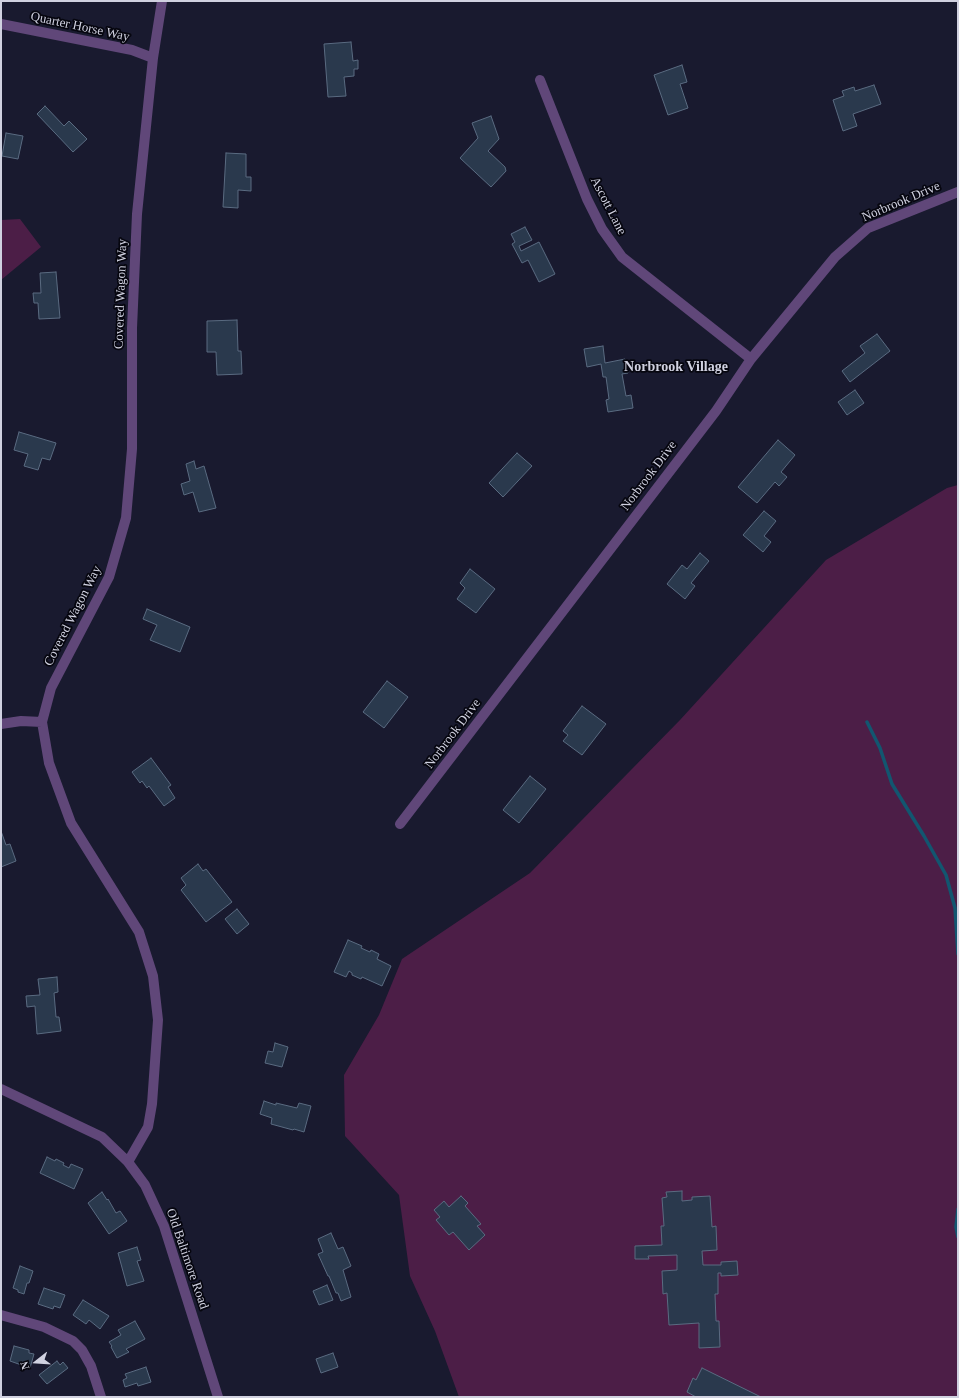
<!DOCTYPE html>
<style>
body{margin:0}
#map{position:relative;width:959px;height:1398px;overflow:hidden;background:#191a2f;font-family:Georgia,serif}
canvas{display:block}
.frame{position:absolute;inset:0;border:2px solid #d0d1e0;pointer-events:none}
.north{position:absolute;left:16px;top:1342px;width:40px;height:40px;-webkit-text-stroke:3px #06060f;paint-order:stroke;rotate:253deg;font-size:11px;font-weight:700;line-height:16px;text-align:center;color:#d0d1e0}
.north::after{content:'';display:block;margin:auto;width:14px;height:18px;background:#d0d1e0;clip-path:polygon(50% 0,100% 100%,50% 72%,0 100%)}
</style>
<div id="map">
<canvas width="959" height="1398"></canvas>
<div class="frame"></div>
<div class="north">N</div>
</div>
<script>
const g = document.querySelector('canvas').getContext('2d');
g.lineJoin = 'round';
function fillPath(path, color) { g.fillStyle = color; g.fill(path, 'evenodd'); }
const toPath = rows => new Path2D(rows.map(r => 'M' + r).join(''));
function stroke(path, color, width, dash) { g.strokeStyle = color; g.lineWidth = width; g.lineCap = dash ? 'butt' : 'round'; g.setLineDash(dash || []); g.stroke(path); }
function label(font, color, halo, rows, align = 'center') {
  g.font = font + ' Georgia,serif'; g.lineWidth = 3.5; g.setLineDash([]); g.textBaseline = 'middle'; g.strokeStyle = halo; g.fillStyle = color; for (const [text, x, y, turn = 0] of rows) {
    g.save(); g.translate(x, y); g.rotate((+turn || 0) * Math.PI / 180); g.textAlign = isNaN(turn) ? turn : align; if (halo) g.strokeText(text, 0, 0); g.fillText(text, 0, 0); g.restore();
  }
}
fillPath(toPath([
 [20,219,41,247,1,280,1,220],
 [958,485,958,1397,459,1397,435,1331,410,1276,399,1195,345,1136,344,1075,379,1015,402,959,530,873,680,720,826,560,947,488]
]), '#4c1e47');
stroke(toPath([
 [867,722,880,748,892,784,924,836,946,875,955,908,958,954],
 [958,1209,956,1227,958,1237]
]), '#125670', 3.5);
const building = toPath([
 [351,42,353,61,358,60,358,69,354,69,354,76,344,77,346,96,328,97,324,44,351,42],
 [682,65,687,82,680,84,688,108,668,115,654,75,682,65],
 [874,85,881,104,853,114,857,126,843,131,833,100,844,96,842,91,854,87,855,91,874,85],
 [45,106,64,126,69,121,87,139,73,152,37,114,45,106],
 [491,116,499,139,488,151,505,167,506,171,491,187,460,158,478,138,472,123,491,116],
 [6,133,23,136,18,159,2,156,6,133],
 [226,153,246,154,246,177,251,177,251,191,238,190,238,208,223,207,226,153],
 [525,227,532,240,519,246,521,251,539,242,555,274,539,282,528,260,522,263,512,244,515,242,511,234,525,227],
 [56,272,60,318,39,319,38,303,34,303,33,293,41,293,40,273,56,272],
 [237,320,238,351,241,351,242,374,217,375,216,352,207,352,207,321,237,320],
 [877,334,890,351,850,382,842,371,865,353,860,346,877,334],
 [603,346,605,363,625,359,628,373,622,374,626,396,631,395,633,408,608,412,606,400,609,399,606,377,603,377,601,364,587,367,584,349,603,346],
 [855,390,864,403,847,415,838,402,855,390],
 [19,432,56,443,50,460,42,458,38,470,24,466,28,454,14,450,19,432],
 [778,440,795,455,781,472,787,477,779,486,775,482,757,503,738,487,778,440],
 [517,453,532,466,503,497,489,483,517,453],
 [194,461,196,469,204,466,216,508,199,512,193,492,184,495,181,484,190,481,186,464,194,461],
 [764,511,776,521,764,536,771,542,763,552,743,535,764,511],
 [700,553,709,561,691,583,695,586,685,599,667,584,682,565,687,569,700,553],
 [470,569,495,589,476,613,457,599,465,588,460,583,470,569],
 [147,609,190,627,180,652,150,640,157,625,143,619,147,609],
 [387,681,408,697,384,728,363,712,387,681],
 [582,706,606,724,582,755,563,741,568,735,563,731,582,706],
 [151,758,171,785,168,787,175,798,164,806,149,786,147,788,142,781,140,783,132,772,151,758],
 [530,776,546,789,519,823,503,810,530,776],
 [1,831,6,845,10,844,16,861,1,867,1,831],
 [198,864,203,871,206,869,232,902,206,922,181,890,186,885,181,878,198,864],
 [237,909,249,924,237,934,225,919,237,909],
 [348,940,362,946,361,948,370,952,371,950,379,954,377,959,391,966,382,986,362,977,361,979,352,975,352,973,349,971,346,977,334,972,348,940],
 [57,977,58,992,54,993,56,1017,59,1017,61,1031,37,1034,35,1006,27,1007,26,996,40,995,38,979,57,977],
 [275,1043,288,1047,282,1067,265,1063,268,1051,273,1052,275,1043],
 [264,1101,276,1105,276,1103,297,1108,299,1103,311,1106,304,1132,294,1129,293,1130,271,1124,272,1118,260,1114,264,1101],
 [47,1157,55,1161,56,1159,64,1163,63,1165,69,1168,71,1164,83,1169,74,1189,40,1173,47,1157],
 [682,1191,682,1201,692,1200,692,1197,710,1196,712,1227,716,1226,717,1250,702,1251,703,1265,721,1265,721,1262,737,1261,738,1275,721,1276,721,1273,718,1273,718,1294,715,1294,716,1321,719,1321,720,1347,699,1348,699,1323,669,1325,667,1293,663,1294,662,1271,677,1270,677,1255,648,1256,649,1259,635,1259,635,1246,662,1245,661,1226,664,1226,662,1198,667,1197,666,1192,682,1191],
 [102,1192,107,1200,108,1199,116,1213,120,1211,127,1221,109,1234,88,1203,102,1192],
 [461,1196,468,1203,465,1206,481,1224,477,1226,485,1235,469,1250,453,1232,449,1235,436,1220,440,1217,434,1210,444,1201,449,1207,461,1196],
 [331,1233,338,1249,343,1247,351,1266,343,1270,351,1297,341,1301,338,1293,336,1293,329,1276,328,1276,318,1254,323,1252,318,1239,331,1233],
 [137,1247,141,1260,137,1261,144,1281,127,1286,118,1253,137,1247],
 [20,1266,33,1271,29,1283,27,1283,24,1294,18,1292,18,1290,13,1288,20,1266],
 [327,1285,333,1300,319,1305,313,1291,327,1285],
 [44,1288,65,1295,60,1308,54,1306,53,1309,38,1304,44,1288],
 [83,1300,109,1316,100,1329,89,1320,86,1324,73,1315,83,1300],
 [135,1321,145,1339,126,1349,129,1352,117,1358,111,1347,112,1346,109,1342,121,1335,118,1330,135,1321],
 [14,1346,29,1350,29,1353,34,1354,30,1368,10,1361,14,1346],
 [333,1353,338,1367,321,1373,316,1359,333,1353],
 [57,1361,60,1365,63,1362,68,1368,47,1384,39,1375,57,1361],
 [146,1367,151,1382,138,1386,137,1383,125,1387,123,1380,127,1378,125,1374,146,1367],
 [702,1368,761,1397,696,1397,687,1392,693,1378,696,1380,702,1368]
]);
fillPath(building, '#2a394d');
stroke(building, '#5a6b81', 1);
stroke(toPath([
 [1,24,132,50,153,58],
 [540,80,587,199,602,229,622,257,751,359],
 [1,724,21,721,42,722],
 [400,824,716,411,751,359,835,257,868,228,958,192],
 [1,1089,102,1137,128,1162,145,1185,164,1226,218,1397],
 [128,1162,148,1127,152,1104,158,1020,153,976,139,932,71,823,49,763,42,722,51,688,109,577,126,518,132,449,132,328,137,214,153,58,162,1],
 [1,1315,44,1327,73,1341,82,1350,91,1366,101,1397]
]), '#604779', 10);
label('13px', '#d0d1e0', '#06060f', [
 ["Quarter Horse Way",80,27,12],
 ["Norbrook Drive",901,202,-23],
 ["Ascott Lane",608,206,63],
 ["Covered Wagon Way",121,294,-88],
 ["Norbrook Drive",649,476,-53],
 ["Covered Wagon Way",73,616,-63],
 ["Norbrook Drive",453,734,-53],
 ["Old Baltimore Road",187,1259,71]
]);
label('bold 14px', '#d0d1e0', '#06060f', [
 ["Norbrook Village",676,367]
]);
</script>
